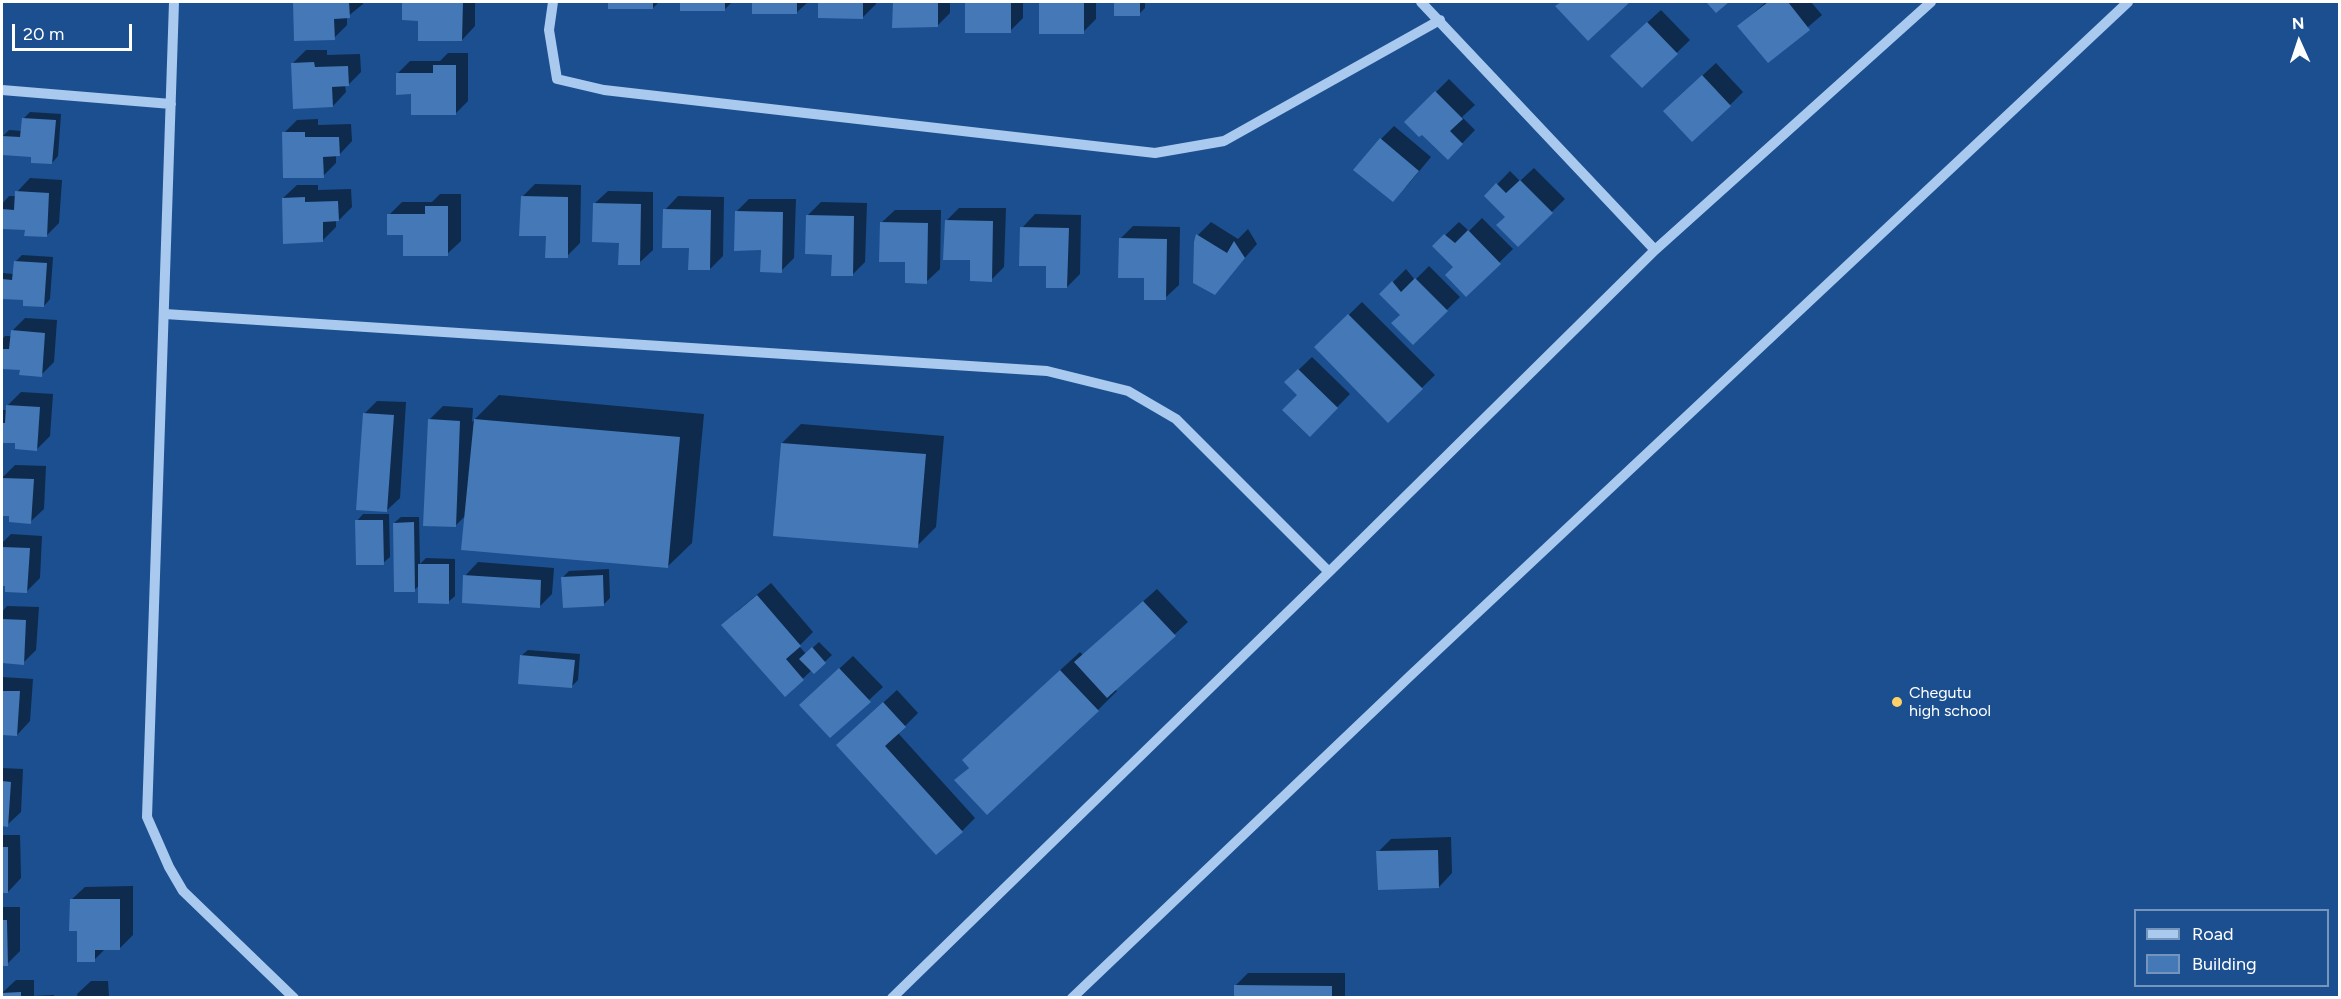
<!DOCTYPE html>
<style>
body{margin:0}
#map{position:relative;width:2341px;height:999px;overflow:hidden;background:#1b4f8f;font-family:Figtree,sans-serif}
canvas{display:block}
.frame{position:absolute;inset:0;border:3px solid #fff;pointer-events:none}
.legend{position:absolute;left:2134px;top:909px;width:195px;height:78px;box-sizing:border-box;background:#1b4f8f;border:2px solid #7695bc;margin:0;padding:8px 10px;list-style:none;font-size:18px;color:#fff}
.legend li{display:flex;align-items:center;gap:12px;height:30px}
.legend b{width:30px;border:2px solid #7695bc}
.north{position:absolute;left:2269px;top:12px;width:60px;height:60px;-webkit-text-stroke:4px #1b4f8f;paint-order:stroke;rotate:357deg;font-size:16px;font-weight:700;line-height:24px;text-align:center;color:#fff}
.north::after{content:'';display:block;margin:auto;width:21px;height:27px;background:#fff;clip-path:polygon(50% 0,100% 100%,50% 72%,0 100%)}
.scale{position:absolute;left:12px;top:24px;width:120px;height:27px;box-sizing:border-box;border:3px solid #fff;border-top:0;padding-left:8px;font-size:18px;line-height:21px;white-space:nowrap;color:#fff;-webkit-text-stroke:4px #1b4f8f;paint-order:stroke}
</style>
<div id="map">
<canvas width="2341" height="999"></canvas>
<div class="frame"></div>
<ul class="legend">
<li><b style="height:8px;background:#a9c9ee"></b>Road</li>
<li><b style="height:16px;background:#4478b7"></b>Building</li>
</ul>
<div class="north">N</div>
<div class="scale">20 m</div>
</div>
<script>
const g = document.querySelector('canvas').getContext('2d');
g.lineJoin = 'round';
function fillPath(path, color) { g.fillStyle = color; g.fill(path, 'evenodd'); }
const toPath = rows => new Path2D(rows.map(r => 'M' + r).join(''));
function stroke(path, color, width, dash) { g.strokeStyle = color; g.lineWidth = width; g.lineCap = dash ? 'butt' : 'round'; g.setLineDash(dash || []); g.stroke(path); }
function label(font, color, halo, rows, align = 'center') {
  g.font = font + ' Figtree,sans-serif'; g.lineWidth = 4.5; g.setLineDash([]); g.textBaseline = 'middle'; g.strokeStyle = halo; g.fillStyle = color; for (const [text, x, y, turn = 0] of rows) {
    g.save(); g.translate(x, y); g.rotate((+turn || 0) * Math.PI / 180); g.textAlign = isNaN(turn) ? turn : align; if (halo) g.strokeText(text, 0, 0); g.fillText(text, 0, 0); g.restore();
  }
}
fillPath(toPath([
 [295,2,363,2,363,4,347,17,347,25,334,38,296,39],
 [404,2,475,2,475,26,462,40,419,19,403,19],
 [610,2,659,2,653,8,610,7],
 [682,2,732,2,725,9,682,9],
 [753,2,808,2,796,13,753,12],
 [820,2,876,2,876,4,863,17,820,17],
 [894,2,950,2,950,13,937,26,894,26],
 [967,2,1023,2,1023,18,1010,31,967,32],
 [1040,2,1096,2,1096,19,1083,32,1040,32],
 [1116,2,1145,2,1145,8,1139,14,1116,14],
 [1562,2,1628,2,1588,39,1558,6],
 [1766,2,1811,2,1822,15,1768,61,1739,26],
 [1661,10,1690,40,1642,86,1625,43],
 [306,50,327,50,327,55,360,54,361,72,348,85,345,85,346,92,333,106,293,63],
 [448,53,468,53,468,101,455,114,413,93,397,74,410,61,440,61],
 [1716,63,1743,92,1730,105,1678,98],
 [1449,79,1475,105,1462,117,1475,130,1448,158,1422,133,1406,122],
 [30,112,61,114,58,156,52,163,32,155,2,154,3,136,9,130,22,131,23,119],
 [318,119,318,125,351,124,352,141,339,155,336,155,336,163,323,176,284,133,297,120],
 [1394,126,1431,157,1406,187,1381,139],
 [1534,168,1565,199,1518,245,1507,217,1486,196,1510,171,1520,181],
 [30,178,62,180,59,223,46,236,26,229,2,227,2,204,9,196,17,196,17,192],
 [535,184,581,185,580,243,567,256,548,235,522,197],
 [297,185,318,185,318,190,351,189,352,207,339,220,336,220,336,227,322,241,283,198],
 [608,191,653,192,653,250,639,263,620,241,594,204],
 [440,194,461,194,461,241,447,254,404,234,389,215,402,202,432,202],
 [678,196,724,197,723,256,710,269,690,247,665,210],
 [749,199,796,199,794,258,781,271,736,212],
 [821,202,867,203,865,262,852,275,833,253,808,215],
 [959,208,1006,208,1004,267,991,280,946,221],
 [895,210,941,210,940,269,926,282,907,260,881,223],
 [1035,214,1081,215,1080,274,1067,287,1047,265,1022,228],
 [1482,218,1513,249,1466,295,1455,267,1434,246,1459,222,1469,231],
 [1211,222,1238,239,1248,229,1257,244,1214,293,1198,235],
 [1133,226,1180,227,1179,285,1165,298,1146,277,1120,239],
 [22,255,53,257,50,299,44,306,25,299,2,297,2,273,14,274,15,262],
 [1429,266,1460,297,1413,343,1402,315,1381,294,1406,269,1415,280],
 [1362,302,1435,375,1388,421,1316,347],
 [25,318,57,320,54,362,41,375,21,369,2,367,2,339,5,336,12,336,12,331],
 [1312,357,1350,394,1310,435,1299,395,1286,382],
 [21,392,53,394,50,436,37,449,17,442,2,441,2,410,7,410,8,405],
 [499,395,704,414,692,543,667,567,466,515,455,526,429,420,443,406,473,408,472,422],
 [377,401,406,402,400,498,386,511,364,414],
 [801,424,944,436,936,527,917,546,782,443],
 [15,465,46,466,44,509,30,522,10,515,2,514,2,478],
 [363,514,389,514,390,557,383,563,357,521],
 [401,517,419,517,420,564,426,558,455,559,455,596,448,602,420,585,414,590,394,523],
 [11,534,42,536,40,578,26,592,2,584,2,543],
 [478,562,554,568,552,594,539,607,465,576],
 [609,569,610,598,604,604,562,578,569,571],
 [771,583,813,632,799,646,806,654,819,642,832,655,814,672,812,670,785,695,736,612],
 [1157,589,1188,622,1115,689,1117,691,1098,710,987,813,956,780,970,767,983,741,1080,652,1083,655],
 [7,606,39,607,36,650,23,663,2,656,2,612],
 [528,650,580,654,578,680,572,686,521,656],
 [853,656,883,687,869,700,814,692],
 [2,677,33,679,30,721,17,735,2,734],
 [897,690,918,713,898,733,975,818,962,831,851,732],
 [2,768,23,769,21,812,7,825,2,825],
 [2,835,20,835,21,878,8,892,2,892],
 [1451,837,1452,873,1439,887,1378,852,1391,839],
 [133,886,133,935,120,948,106,948,94,960,79,929,71,900,85,887],
 [2,907,20,907,20,951,7,964,2,964],
 [1248,973,1345,973,1345,998,1235,998,1235,986],
 [16,980,34,980,34,996,54,995,54,998,2,998,2,993],
 [91,981,108,981,109,997,128,998,78,998,77,994]
]), '#0007');
fillPath(toPath([
 [293,2,349,2,350,18,334,19,335,40,294,41],
 [402,2,463,2,462,41,418,41,418,21,402,20],
 [608,2,653,2,653,9,608,9],
 [680,2,725,2,725,11,680,11],
 [752,2,797,2,797,14,752,14],
 [818,2,863,2,863,19,818,18],
 [893,2,938,2,938,27,892,28],
 [965,2,1011,2,1011,33,965,33],
 [1039,2,1084,2,1084,34,1039,34],
 [1114,2,1140,2,1140,16,1114,16],
 [1561,2,1630,2,1588,41,1555,6],
 [1706,2,1729,2,1716,13],
 [1768,2,1788,2,1810,30,1768,63,1737,26],
 [1647,22,1678,54,1642,88,1610,56],
 [314,62,315,67,348,66,349,86,332,87,333,107,293,109,291,63],
 [433,65,456,65,456,115,411,115,411,94,396,95,396,73,433,73],
 [1702,75,1731,106,1692,142,1663,111],
 [1435,91,1463,119,1450,131,1463,144,1448,160,1422,135,1419,137,1404,122],
 [22,118,56,120,52,164,31,163,31,157,2,155,2,136,20,137],
 [282,132,305,132,305,137,339,137,340,156,323,157,324,178,283,178],
 [1380,138,1419,171,1393,202,1353,170],
 [1520,180,1553,213,1518,247,1496,225,1505,217,1484,196,1496,183,1506,193],
 [15,191,49,193,47,237,24,236,25,230,2,229,2,209,14,210],
 [521,196,568,197,568,258,545,258,546,236,519,236],
 [305,197,305,202,338,201,339,221,323,222,323,242,283,244,282,198],
 [593,203,641,204,640,265,618,265,619,243,592,242],
 [425,206,448,206,448,256,403,256,403,235,387,235,387,214,425,214],
 [663,209,711,210,710,270,688,270,689,248,662,248],
 [735,211,783,212,782,273,760,272,761,250,734,251],
 [806,215,854,216,853,276,831,276,832,255,805,254],
 [945,220,993,221,992,282,970,281,970,260,943,260],
 [880,222,928,223,927,284,905,283,905,262,879,262],
 [1020,227,1069,228,1067,288,1046,288,1046,266,1019,266],
 [1468,230,1501,264,1466,297,1445,275,1453,267,1432,246,1444,234,1455,243],
 [1196,234,1227,253,1234,241,1245,258,1215,295,1193,283,1194,242],
 [1119,238,1167,239,1166,300,1144,300,1144,278,1118,278],
 [14,261,47,263,44,307,23,306,23,300,2,299,2,279,12,280],
 [1415,278,1448,311,1413,345,1391,323,1400,315,1379,294,1392,281,1401,292],
 [1348,314,1423,389,1388,423,1314,347],
 [11,330,45,333,42,377,19,375,20,370,2,369,2,349,9,349],
 [1298,369,1338,408,1310,437,1282,410,1297,395,1284,382],
 [6,405,40,407,37,451,15,449,15,443,2,443,2,423,5,423],
 [363,413,394,415,387,512,356,510],
 [428,419,460,421,456,527,423,526],
 [474,419,680,437,668,568,461,550],
 [781,443,926,454,918,548,773,536],
 [2,478,34,479,31,524,9,522,9,516,2,516],
 [355,520,383,520,384,565,356,565],
 [414,522,415,592,394,592,393,523],
 [2,547,30,548,27,593,5,592,5,586,2,586],
 [418,564,449,564,449,604,418,603],
 [463,575,541,580,540,608,462,603],
 [603,575,604,606,563,608,561,577],
 [757,595,801,646,786,659,804,680,785,697,721,625],
 [1143,601,1176,636,1107,698,1074,662],
 [2,619,26,620,24,665,2,663],
 [812,647,826,663,814,674,799,659],
 [520,655,575,660,572,688,518,684],
 [839,668,871,702,830,738,799,705],
 [1060,670,1099,711,987,815,954,780,969,768,962,760],
 [2,691,20,691,17,736,2,735],
 [883,702,906,727,885,746,963,832,936,855,836,745],
 [2,781,11,782,8,827,2,826],
 [2,847,8,847,8,893,2,893],
 [1438,850,1439,888,1378,890,1376,851],
 [70,899,120,899,120,950,95,950,95,962,77,962,77,931,69,931],
 [2,920,7,920,8,966,2,966],
 [1234,985,1332,986,1332,998,1234,998],
 [21,992,21,998,2,998,2,993]
]), '#4478b7');
stroke(toPath([
 [174,2,147,817,169,867,183,891,294,998],
 [553,2,549,30,557,79,604,90,1155,153,1224,141,1440,20],
 [1421,2,1655,250],
 [2,90,171,104],
 [165,314,1047,371,1128,391,1176,419,1329,572],
 [892,998,1329,572,1655,250,1931,2],
 [1072,998,1410,676,2128,2]
]), '#a9c9ee', 10);
for (const [x, y, r, color] of [
 [1897,702,6,"#ffd166"]
]) { const dot = new Path2D(); dot.arc(x, y, r, 0, 2 * Math.PI); g.fillStyle = color; g.fill(dot); stroke(dot, '#1b4f8f', 2); }
label('16px', '#fff', '#1b4f8f', [
 ["Chegutu",1909,693],
 ["high school",1909,711]
], 'left');
</script>
